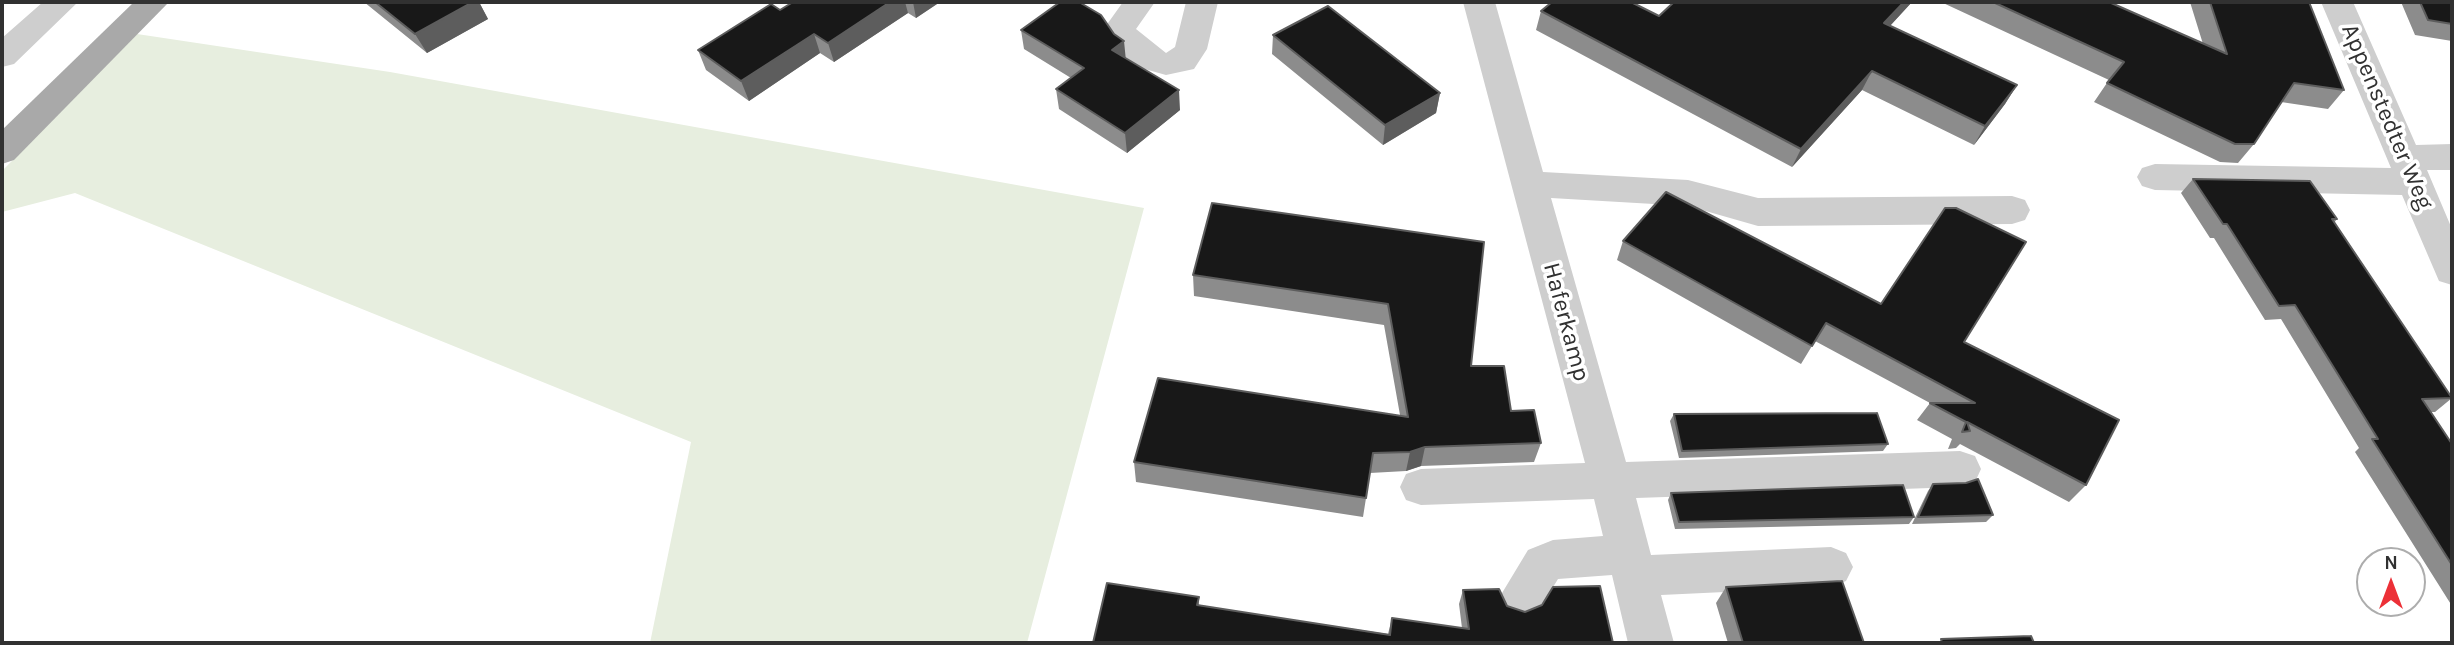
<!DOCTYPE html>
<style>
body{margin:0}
#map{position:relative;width:2454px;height:645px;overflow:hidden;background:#fff;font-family:Karla,sans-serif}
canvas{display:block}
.frame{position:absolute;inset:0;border:4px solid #313131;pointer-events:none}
.north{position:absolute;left:2356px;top:547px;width:70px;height:70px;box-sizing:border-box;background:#fff;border:2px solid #adadad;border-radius:50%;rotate:0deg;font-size:19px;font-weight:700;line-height:28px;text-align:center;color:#313131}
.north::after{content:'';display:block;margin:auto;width:24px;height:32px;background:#ec3037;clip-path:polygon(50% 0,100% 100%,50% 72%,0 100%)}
</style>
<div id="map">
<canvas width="2454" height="645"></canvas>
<div class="frame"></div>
<div class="north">N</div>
</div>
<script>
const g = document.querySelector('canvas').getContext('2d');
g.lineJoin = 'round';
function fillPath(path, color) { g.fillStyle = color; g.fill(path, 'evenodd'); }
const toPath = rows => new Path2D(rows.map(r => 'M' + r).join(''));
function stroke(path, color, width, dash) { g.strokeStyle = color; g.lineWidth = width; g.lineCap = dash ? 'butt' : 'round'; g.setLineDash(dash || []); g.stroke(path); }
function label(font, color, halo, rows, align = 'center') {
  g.font = font + ' Karla,sans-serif'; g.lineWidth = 7; g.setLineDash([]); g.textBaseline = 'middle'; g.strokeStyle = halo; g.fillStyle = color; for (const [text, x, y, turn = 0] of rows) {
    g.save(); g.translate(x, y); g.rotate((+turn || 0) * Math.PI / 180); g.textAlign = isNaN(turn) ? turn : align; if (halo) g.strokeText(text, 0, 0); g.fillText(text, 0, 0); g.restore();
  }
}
fillPath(toPath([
 [137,34,390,72,1144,208,1027,643,650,643,691,442,75,193,2,212,2,171]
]), '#e7eedf');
fillPath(toPath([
 [43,2,78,2,14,64,2,67,2,38,43,2],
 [1123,2,1155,2,1136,29,1166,53,1175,47,1186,2,1218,2,1207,49,1194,69,1166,75,1141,68,1118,52,1103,30,1123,2],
 [1463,2,1495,2,1543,172,1688,180,1758,198,2012,196,2025,200,2030,210,2025,220,2012,224,1758,226,1688,206,1551,198,1626,462,1960,451,1975,456,1981,469,1975,482,1960,487,1636,498,1651,555,1831,547,1846,553,1853,567,1846,581,1831,587,1661,595,1674,643,1628,643,1612,575,1558,579,1534,618,1518,624,1502,618,1496,603,1528,550,1553,540,1603,536,1594,499,1421,505,1406,500,1400,487,1406,474,1421,469,1585,463,1463,2],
 [2321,2,2353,2,2416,145,2452,144,2452,170,2427,170,2452,229,2452,285,2439,281,2402,195,2155,190,2142,186,2137,177,2142,168,2155,164,2391,168,2321,2]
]), '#cecece');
fillPath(toPath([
 [134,2,169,2,14,160,2,164,2,130,134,2]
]), '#a9a9a9');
fillPath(toPath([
 [364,2,479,2,488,19,427,53],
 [793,2,940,2,916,18,908,13,834,62,820,53,749,101,706,70,698,50,780,10],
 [1912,2,1890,26,2017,85,2005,104,1974,145,1862,90,1792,167,1536,30,1541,11,1659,16],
 [1941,2,2109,2,2203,44,2190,2,2309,2,2344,90,2328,109,2281,102,2254,144,2238,163,2220,162,2094,102,2109,80],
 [2401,2,2452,2,2452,41,2415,35],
 [1021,30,1126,58,1180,110,1127,153,1059,109,1056,89,1071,78,1024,49],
 [1273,35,1440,93,1436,113,1383,145,1272,54],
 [2193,179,2337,219,2334,223,2452,398,2435,412,2431,412,2452,444,2452,606,2355,452,2359,448,2281,319,2265,320,2214,238,2210,238,2181,193],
 [1623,241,1881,304,1964,342,2086,485,2069,502,1960,444,1956,448,1948,449,1952,439,1917,420,1930,403,1815,341,1801,364,1617,260],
 [1484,242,1471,366,1511,411,1541,443,1534,462,1421,466,1406,471,1370,473,1363,517,1136,482,1134,462,1400,415,1384,325,1194,296,1193,275],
 [1674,414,1888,444,1883,451,1679,458,1670,421],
 [1933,484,1993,515,1986,522,1912,524,1928,491],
 [1671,493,1914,517,1909,524,1675,529,1668,500],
 [1726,587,1864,643,1728,643,1716,603],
 [1463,590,1613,643,1093,643,1199,597,1199,606,1388,634,1392,618,1462,628,1459,604]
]), '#8c8c8c');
fillPath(toPath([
 [473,2,479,2,488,19,427,53,415,34],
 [890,2,905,2,908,13,834,62,828,43],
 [913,2,940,2,916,18],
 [1904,2,1912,2,1875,42,1884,23],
 [814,34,820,53,749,101,741,81],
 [1124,41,1126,61,1112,50],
 [1872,71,1862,90,1792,167,1801,149],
 [2017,85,2005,104,1974,145,1985,126],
 [1179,90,1180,110,1127,153,1125,133],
 [1440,93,1436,113,1383,145,1385,125],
 [1425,447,1421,466,1406,471,1410,452]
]), '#5d5d5d');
const building = toPath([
 [375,2,473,2,415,34,375,2],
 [793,2,890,2,828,43,814,34,741,81,698,50,771,4,780,10,793,2],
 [1060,2,1079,2,1101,15,1114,34,1124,41,1112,50,1179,90,1125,133,1056,89,1084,68,1021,30,1060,2],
 [1552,2,1631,2,1659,16,1674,2,1904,2,1884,23,2017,85,1985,126,1872,71,1801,149,1541,11,1552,2],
 [1993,2,2109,2,2227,54,2210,2,2309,2,2344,90,2294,83,2254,144,2235,144,2107,83,2124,62,1993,2],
 [2420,2,2452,2,2452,24,2428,20,2420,2],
 [1328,6,1440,93,1385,125,1273,35,1328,6],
 [2193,179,2310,181,2337,219,2332,219,2452,398,2422,399,2452,444,2452,565,2372,439,2378,439,2295,305,2279,306,2227,224,2223,224,2193,179],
 [1666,192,1881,304,1945,208,1956,208,2026,242,1964,342,2119,420,2086,485,1967,422,1970,431,1962,432,1966,422,1930,403,1975,403,1826,323,1812,346,1623,241,1666,192],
 [1212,203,1484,242,1471,366,1504,366,1511,411,1534,410,1541,443,1425,447,1410,452,1373,453,1366,498,1134,462,1158,378,1408,417,1388,304,1193,275,1212,203],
 [1877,413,1888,444,1682,451,1674,414,1877,413],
 [1978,479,1993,515,1918,517,1933,484,1966,483,1978,479],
 [1903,485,1914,517,1679,522,1671,493,1903,485],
 [1842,581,1864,643,1743,643,1726,587,1842,581],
 [1107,583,1199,597,1197,605,1390,635,1392,618,1469,629,1463,590,1499,589,1507,606,1525,612,1542,605,1553,587,1600,586,1613,643,1093,643,1107,583],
 [2031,636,2034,643,1942,643,1941,639,2031,636]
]);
fillPath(building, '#181818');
stroke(building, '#5d5d5d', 2);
label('24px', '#313131', '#fff', [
 ["Appenstedter Weg",2387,117,67],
 ["Haferkamp",1566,322,75]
]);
</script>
